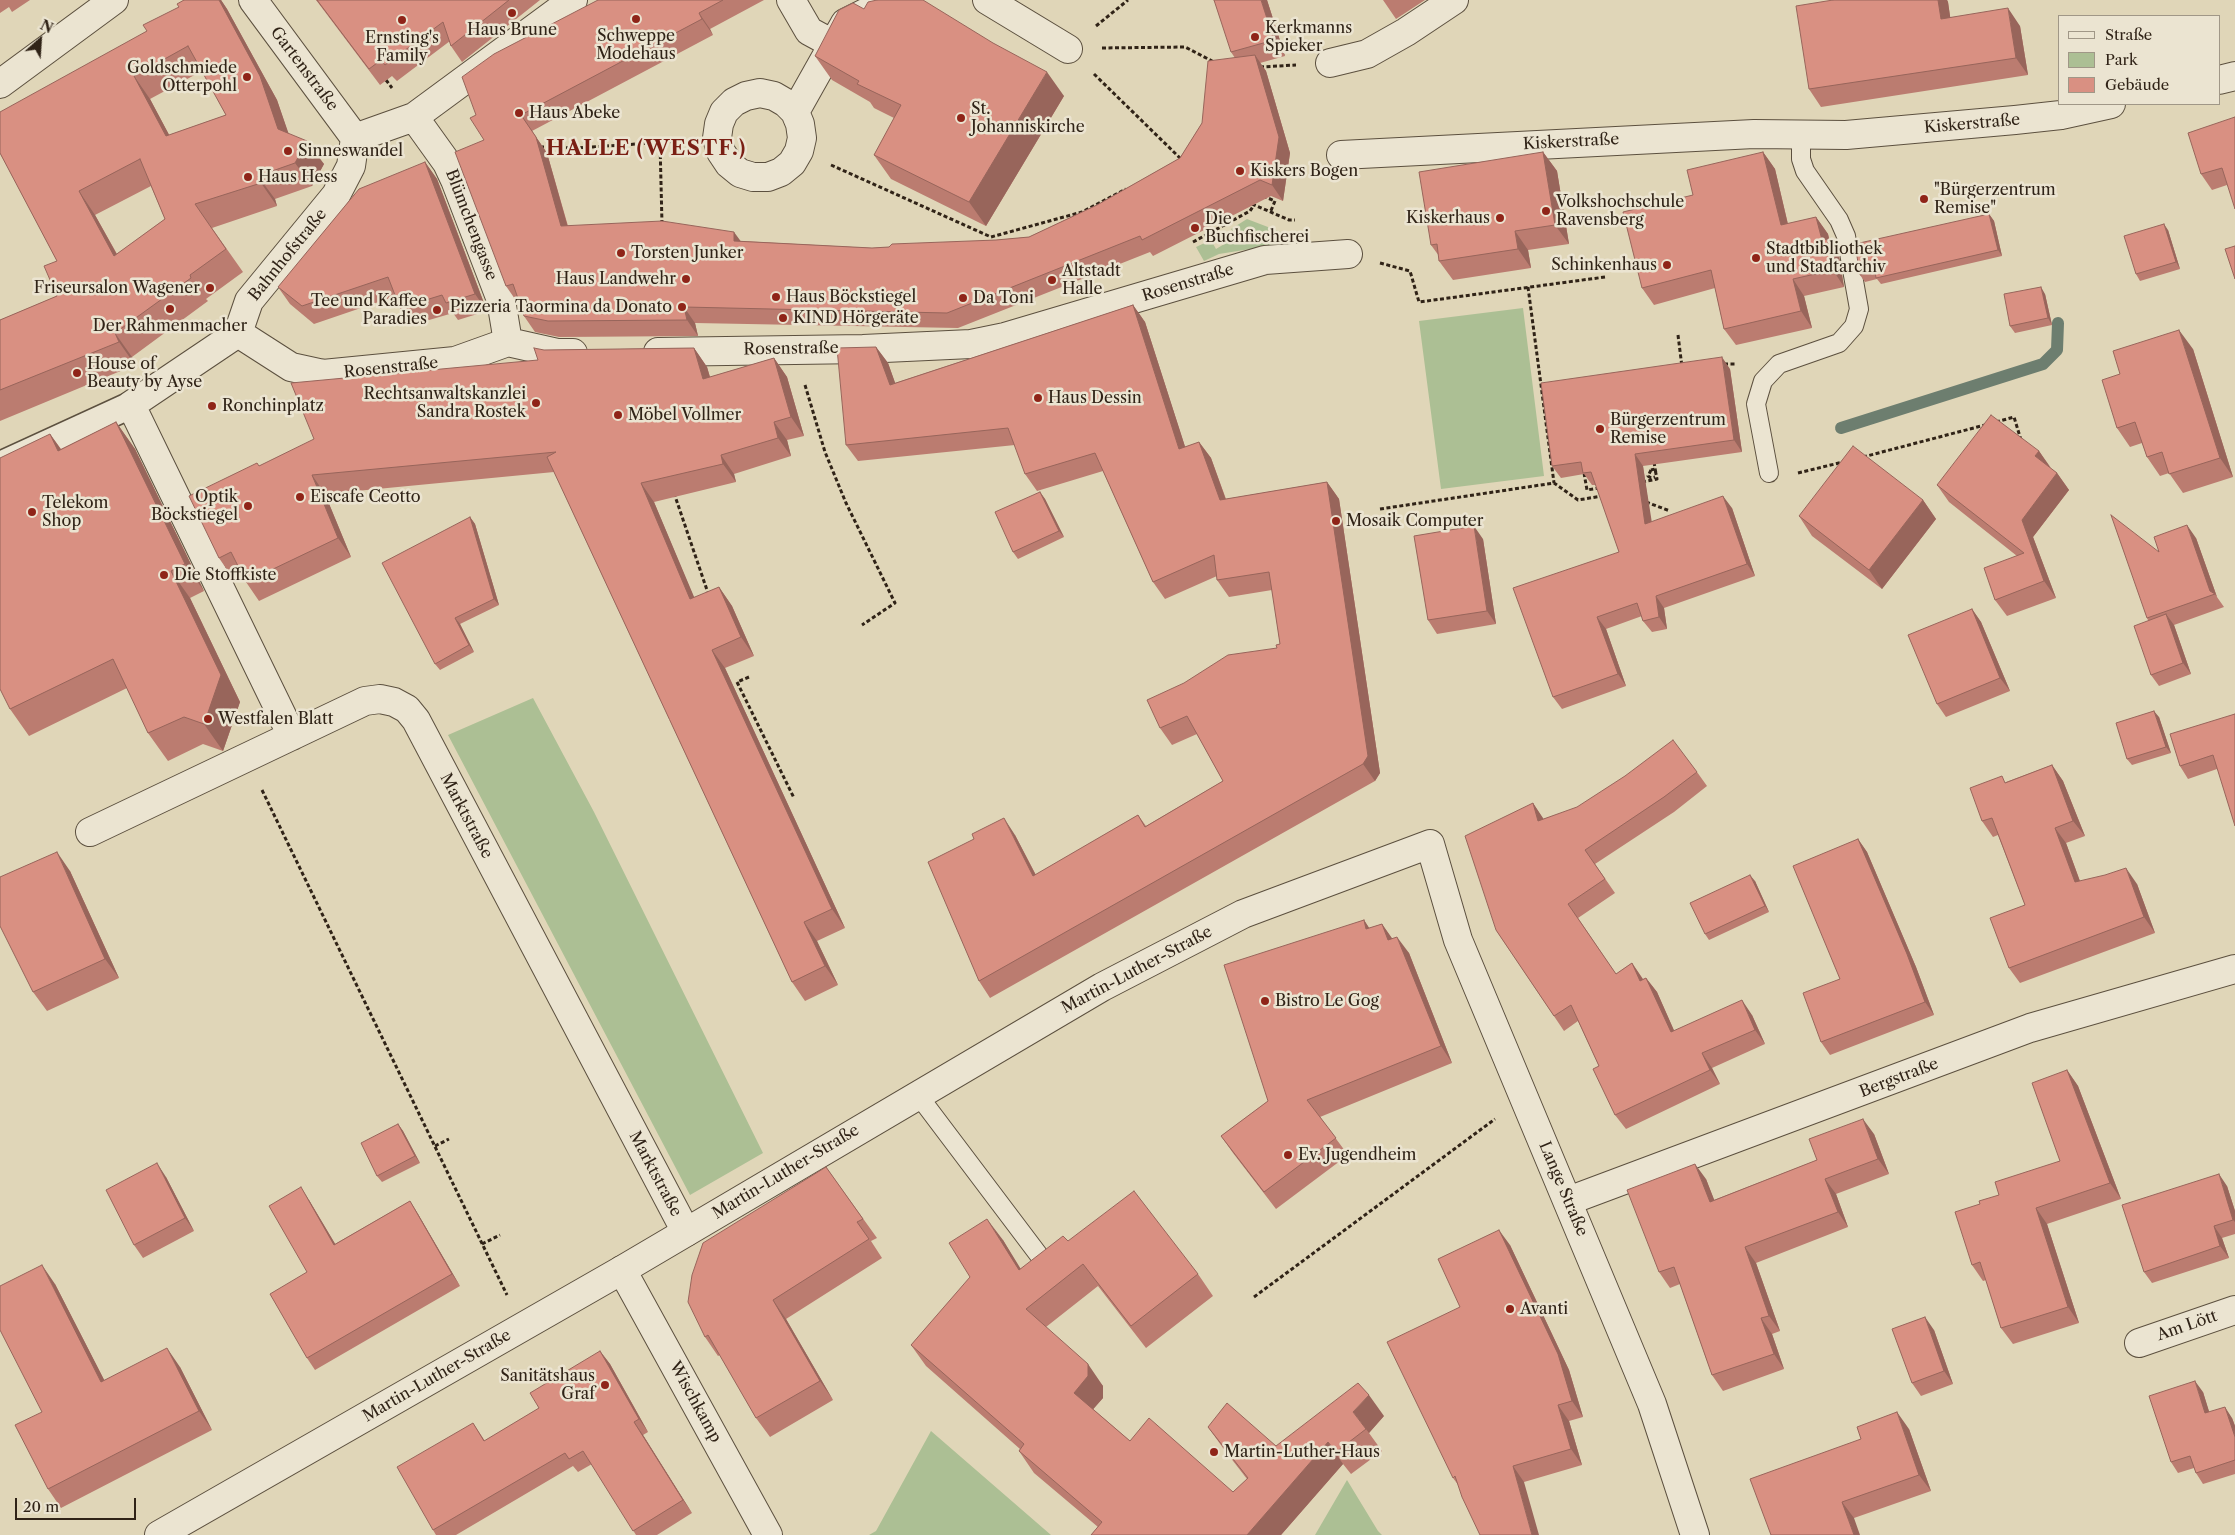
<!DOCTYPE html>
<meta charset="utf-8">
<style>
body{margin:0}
#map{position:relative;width:2235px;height:1535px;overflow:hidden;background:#e0d6b8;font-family:"Libre Caslon Text",serif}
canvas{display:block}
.legend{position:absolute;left:2058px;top:15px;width:162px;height:90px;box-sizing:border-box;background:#ebe4d1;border:1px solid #a09787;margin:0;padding:6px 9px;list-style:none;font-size:15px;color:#302317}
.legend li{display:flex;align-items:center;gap:10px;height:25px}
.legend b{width:25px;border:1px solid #a09787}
.north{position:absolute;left:15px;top:15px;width:50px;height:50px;-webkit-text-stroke:4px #ebe4d1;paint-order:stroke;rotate:26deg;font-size:14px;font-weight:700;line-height:20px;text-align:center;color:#302317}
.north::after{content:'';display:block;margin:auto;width:18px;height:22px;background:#302317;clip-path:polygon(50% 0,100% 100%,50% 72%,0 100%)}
.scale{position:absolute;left:15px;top:1498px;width:121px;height:22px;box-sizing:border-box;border:2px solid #302317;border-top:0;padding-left:6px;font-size:15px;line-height:18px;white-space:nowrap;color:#302317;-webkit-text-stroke:4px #ebe4d1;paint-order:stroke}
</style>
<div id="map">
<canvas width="2235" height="1535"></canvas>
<ul class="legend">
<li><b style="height:6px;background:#ebe4d1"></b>Straße</li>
<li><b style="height:14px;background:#acbf94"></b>Park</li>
<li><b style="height:14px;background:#d99082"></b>Gebäude</li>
</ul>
<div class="north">N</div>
<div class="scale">20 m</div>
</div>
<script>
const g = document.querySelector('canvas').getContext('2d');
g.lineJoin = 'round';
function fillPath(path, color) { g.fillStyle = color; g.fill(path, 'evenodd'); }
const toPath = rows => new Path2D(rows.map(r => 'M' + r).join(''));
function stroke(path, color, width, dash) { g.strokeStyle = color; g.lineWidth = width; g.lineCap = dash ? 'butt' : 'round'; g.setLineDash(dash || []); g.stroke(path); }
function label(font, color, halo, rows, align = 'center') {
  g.font = font + ' "Libre Caslon Text",serif'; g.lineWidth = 5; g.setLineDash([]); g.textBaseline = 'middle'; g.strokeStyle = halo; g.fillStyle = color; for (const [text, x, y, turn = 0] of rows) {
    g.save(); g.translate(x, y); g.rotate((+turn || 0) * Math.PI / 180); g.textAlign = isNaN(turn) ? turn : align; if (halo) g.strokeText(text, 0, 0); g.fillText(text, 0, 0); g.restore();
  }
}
fillPath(toPath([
 [1247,219,1281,232,1282,247,1263,247,1219,254,1204,261,1196,247,1211,240,1216,249,1236,237,1231,229],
 [1523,308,1544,476,1441,489,1419,321],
 [533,698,594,812,763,1153,690,1195,448,735],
 [931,1431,1051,1535,869,1535,876,1531],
 [1347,1480,1378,1531,1382,1535,1315,1535]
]), '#acbf94');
stroke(toPath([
 [1841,428,2043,364,2057,350,2058,323]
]), '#6d7e6f', 12);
const service = toPath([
 [1769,473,1756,404,1763,381,1779,364,1839,343,1854,326,1859,309,1846,236,1839,220,1805,171,1801,159,1801,135],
 [918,1095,1041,1258]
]);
const pedestrian = toPath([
 [0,465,131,405]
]);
const minor = toPath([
 [253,0,355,138],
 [791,0,809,31,833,44],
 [987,0,1068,49],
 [1330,63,1367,54,1406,32,1454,0],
 [2219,80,2235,76],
 [0,84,114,0],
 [795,112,800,124,802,138,799,151,792,163,781,172,768,177,753,177,740,173,729,164,721,152,717,138,719,124,724,112,734,102,746,96,760,93,774,96,786,103,795,112,845,23,891,0],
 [414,117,447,163,455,180,501,300,508,342],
 [355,138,414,117,573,0],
 [1341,155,1754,134,1846,135,2015,120,2061,115,2111,104],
 [238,333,291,367,323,374,455,361,508,342,557,353,573,353],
 [658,352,863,349,971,344,1005,337,1265,260,1348,254],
 [292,736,131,405,238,333,249,301,336,195,351,166,355,138],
 [90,832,365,701,380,699,394,702,407,709,416,720,686,1232],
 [1568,1201,2030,1028,2235,969],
 [622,1270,768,1535],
 [2139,1343,2235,1310]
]);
const tertiary = toPath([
 [159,1535,622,1270,1102,987,1243,914,1430,844,1458,940,1652,1404,1695,1535]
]);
stroke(service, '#5c503f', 20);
stroke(pedestrian, '#5c503f', 29);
stroke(minor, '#5c503f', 30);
stroke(tertiary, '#5c503f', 30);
stroke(toPath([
 [1096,26,1128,0],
 [1102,48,1185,47,1214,62],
 [1260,67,1296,65],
 [1094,74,1182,160],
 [386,80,392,88],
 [660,142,662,224],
 [540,147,575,148,683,141],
 [831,165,991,237,1082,212,1126,189],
 [1263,196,1275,201,1270,213],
 [1252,204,1289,220,1295,220],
 [1193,242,1250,211,1254,205],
 [1380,263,1410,271,1419,302,1605,277],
 [1528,287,1554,483],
 [1678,335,1682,367],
 [1724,364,1737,364],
 [805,385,825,452,846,503,895,603,862,625],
 [1996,422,2014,417,2021,440],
 [1863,457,1985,425],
 [1651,470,1648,476,1651,478,1655,477],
 [1584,473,1587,490,1599,488],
 [1798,473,1843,462],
 [1642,482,1657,479,1655,469,1651,470],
 [674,493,709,596],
 [1646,502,1670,511],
 [1380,509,1554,483,1578,500,1602,496],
 [749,677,737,682,794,798],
 [262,790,507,1295],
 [435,1146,449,1139],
 [482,1244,500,1235],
 [1254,1297,1495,1119]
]), '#302317', 3, [4, 2.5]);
stroke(service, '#ebe4d1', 18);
stroke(pedestrian, '#ebe4d1', 26);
stroke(minor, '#ebe4d1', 28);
stroke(tertiary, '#ebe4d1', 28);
stroke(toPath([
 [1654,462,1656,474]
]), '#302317', 3, [4, 2.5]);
fillPath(toPath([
 [0,0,30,0,12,12,9,7,0,13],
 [184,0,221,0,227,9,277,100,288,133,324,164,312,186,275,199,277,206,212,228,243,272,206,299,208,301,132,357,135,365,0,421,0,320,57,296,57,261,0,153,147,31,179,7],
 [202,71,226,115,169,135,150,99],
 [151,186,165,219,117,254,95,215],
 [316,0,540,0,462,62,451,46,450,41,397,81,392,76,380,85],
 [598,0,764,0,710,29,713,35,532,131,547,153,568,226,741,241,872,248,996,240,1029,237,1097,205,1180,158,1202,123,1235,58,1231,52,1267,0,1285,56,1260,63,1266,71,1290,153,1283,201,1271,196,1153,256,1150,252,958,328,695,323,698,336,559,337,535,332,524,316,519,302,517,302,506,286,484,140,476,115],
 [1383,0,1425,0,1396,19],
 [1833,0,1947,0,1948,2,1950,17,2020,26,2028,75,1821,107,1809,89],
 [864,9,1064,96,986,226,891,179,874,155,894,118,874,108,870,102,832,80,815,56],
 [2235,117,2227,185,2212,190,2201,174],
 [1543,152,1557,171,1569,244,1528,250,1531,268,1453,280,1439,261,1439,256,1431,245],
 [1763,152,1775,169,1788,224,1816,217,1828,234,1830,243,1839,256,1844,287,1804,296,1812,328,1736,345,1724,329,1715,288,1654,305,1642,288,1693,195],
 [425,162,437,179,487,311,458,320,453,313,412,325,400,308,396,296,314,324,290,304,278,287],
 [1989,214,1994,221,2002,256,1881,284,1877,279,1865,282,1860,275],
 [2168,230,2180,269,2140,281,2136,274],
 [2045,294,2052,325,2015,333,2010,326],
 [1133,305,1145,322,1185,447,1199,442,1211,458,1226,499,1327,482,1339,499,1380,773,1375,781,990,998,979,981,1015,835,1036,875,1138,815,1146,826,1223,781,1197,734,1172,745,1160,728,1277,648,1280,644,1272,590,1229,597,1217,580,1217,576,1165,599,1153,582,1103,471,1037,491,1025,474,1015,445,858,461,846,445,876,347,888,363,895,383],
 [694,348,707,367,710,377,774,358,787,377,804,436,787,440,791,456,734,474,736,482,654,502,694,598,719,587,732,606,754,656,725,668,845,928,817,941,838,985,805,1001,792,982,554,472,325,494,351,557,259,601,246,582,241,572,232,577,219,558,259,466,538,360,544,350],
 [2193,349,2233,477,2183,493,2169,473,2160,476,2147,457,2142,443,2130,447,2117,428,2120,374],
 [1730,369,1742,452,1643,466,1651,522,1732,508,1755,576,1664,608,1667,629,1652,632,1643,621,1642,616,1606,629,1626,686,1562,709,1553,697,1619,552,1596,485,1592,485,1584,474,1561,478,1552,466],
 [116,422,135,449,204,591,190,598,240,702,223,751,203,744,168,761,148,733,127,688,29,736,10,709,50,434,61,449],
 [2039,451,2050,468,2057,473,2069,490,2033,537,2056,598,2007,616,1995,600,2017,556,1949,502,1937,485],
 [1040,492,1045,499,1064,537,1018,559,1013,552],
 [1923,500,1936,519,1882,589,1812,536,1799,516],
 [470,517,475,524,499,605,460,624,474,652,440,670,435,664],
 [2196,538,2217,597,2224,607,2174,625,2191,674,2159,686,2151,675,2148,620,2147,618,2159,552],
 [1483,539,1496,624,1437,634,1428,620],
 [1972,609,1981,622,2010,691,1946,717,1937,704],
 [2235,714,2217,769,2188,779,2180,766],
 [2159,717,2171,753,2132,765,2127,759],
 [2052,765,2063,781,2085,836,2066,843,2080,881,2137,884,2155,933,2020,983,2009,968,2025,905,1998,835,1993,837,1982,821,2006,782],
 [1697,772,1707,786,1674,812,1595,864,1615,893,1578,918,1616,974,1632,963,1643,979,1646,978,1657,992,1674,1031,1752,1015,1765,1044,1712,1068,1720,1084,1626,1129,1615,1115,1599,1066,1578,1021,1564,1031,1496,930,1533,803,1543,819],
 [1858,839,1867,852,1916,967,1934,1015,1830,1055,1821,1042,1840,979],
 [70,871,119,978,47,1011,33,992],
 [1755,881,1769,912,1709,940,1705,934],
 [1364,920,1369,928,1382,924,1392,939,1409,953,1452,1063,1320,1117,1348,1155,1276,1209,1233,1153,1221,1136,1268,1101],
 [2067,1070,2078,1086,2121,1199,2047,1224,2079,1323,2013,1344,2001,1328,1986,1280,1983,1281,1972,1265,1980,1204,1999,1195,2060,1161],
 [398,1124,403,1131,420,1163,382,1182,377,1176],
 [1874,1134,1889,1174,1836,1194,1848,1227,1756,1263,1780,1331,1772,1334,1784,1369,1723,1391,1712,1375,1680,1284,1670,1288,1659,1272,1706,1179,1714,1200,1817,1160],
 [826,1167,877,1238,871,1241,882,1258,786,1319,833,1400,770,1437,756,1418,720,1355,718,1356,705,1337],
 [166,1177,194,1231,143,1258,134,1245],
 [2227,1186,2235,1211,2235,1234,2222,1238,2229,1258,2152,1283,2144,1272],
 [309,1200,335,1244,410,1201,418,1214,460,1286,315,1370,307,1358,307,1272],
 [1003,1240,1020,1269,1068,1241,1198,1274,1213,1296,1146,1348,1098,1286,1046,1327,1103,1386,1103,1398,1093,1409,1130,1441,1233,1492,1247,1479,1223,1448,1208,1427,1276,1446,1384,1416,1369,1433,1382,1451,1351,1474,1343,1464,1281,1535,1091,1535,1098,1527,1034,1473,1019,1451,1020,1449,926,1366,911,1345],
 [1510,1245,1569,1370,1583,1417,1569,1421,1582,1465,1524,1482,1459,1486,1453,1478,1460,1307],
 [55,1284,104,1380,180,1367,212,1430,61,1508,48,1489,42,1412],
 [1934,1330,1953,1384,1921,1396,1912,1383],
 [600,1351,610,1364,648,1432,643,1435,692,1513,657,1535,636,1535,592,1464,578,1472,573,1466,456,1535,436,1535,433,1530,473,1423,485,1441,539,1408],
 [2203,1392,2209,1412,2232,1418,2235,1426,2235,1474,2203,1484,2196,1473,2194,1468,2178,1473,2171,1462],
 [1909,1429,1931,1491,1854,1518,1771,1535]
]), '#bb7c70');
fillPath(toPath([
 [219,0,221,0,227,9,277,100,295,152,278,129],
 [1261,0,1267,0,1285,56,1274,40],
 [1938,0,1947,0,1948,2,1953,36,1941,19],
 [2008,8,2020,26,2028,75,2016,58],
 [699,13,710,29,713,35,702,19],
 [1255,55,1266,71,1290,153,1283,201,1272,185],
 [1047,72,1064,96,986,226,969,202],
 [134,76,150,99,182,159,166,136],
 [521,115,547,153,572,242,561,226],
 [307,141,324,164,312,186,295,163],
 [1543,152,1557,171,1569,244,1555,225],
 [1763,152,1775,169,1792,242,1781,225],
 [425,162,437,179,487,311,475,294],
 [258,176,275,199,277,206,261,183],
 [79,191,95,215,131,280,114,256],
 [1989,214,1994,221,2002,256,1998,250],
 [1816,217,1828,234,1830,243,1839,256,1844,287,1833,270,1822,240],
 [2164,224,2168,230,2180,269,2176,262],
 [1515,231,1528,250,1531,268,1518,249],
 [734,232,745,247,734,241],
 [1793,279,1804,296,1812,328,1801,311],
 [2041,287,2045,294,2052,325,2048,318],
 [1133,305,1145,322,1191,465,1179,449],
 [684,307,695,323,698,336,687,320],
 [2179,330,2193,349,2233,477,2220,458],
 [115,333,132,357,135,365,119,342],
 [876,347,888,363,902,402,890,385],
 [694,348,707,367,716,398,703,379],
 [1722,357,1730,369,1742,452,1734,440],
 [774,358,787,377,804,436,791,417],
 [116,422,135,449,204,591,185,564],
 [774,422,787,440,791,456,778,438],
 [50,434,69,461,58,451],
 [1199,442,1211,458,1232,517,1220,500],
 [2039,451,2051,468,2035,456],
 [1635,454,1643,466,1654,536,1645,524],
 [721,455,734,474,736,482,723,464],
 [2057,473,2069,490,2033,537,2056,598,2044,581,2022,520],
 [312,475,325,494,351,557,338,538],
 [1327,482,1339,499,1380,773,1375,781,1363,764],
 [641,483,654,502,703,618,690,599],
 [1040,492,1045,499,1064,537,1059,531],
 [1723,496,1732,508,1755,576,1747,564],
 [1923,500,1936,519,1882,589,1869,570],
 [470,517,475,524,499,605,494,599],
 [2187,525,2196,538,2217,597,2215,594,2210,591],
 [1474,526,1483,539,1496,624,1487,611],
 [171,571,190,598,240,702,223,751,204,724],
 [719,587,732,606,754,656,741,637],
 [1656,596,1664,608,1667,629,1659,617],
 [1972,609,1981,622,2010,691,2000,678],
 [2166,614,2174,625,2191,674,2183,663],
 [1597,617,1606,629,1626,686,1618,674],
 [455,618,460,624,474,652,469,645],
 [712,650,725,668,845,928,832,909],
 [2154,711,2159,717,2171,753,2166,747],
 [2052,765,2063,781,2085,836,2073,821],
 [1533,803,1543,818,1548,836,1538,821],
 [1004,818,1015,835,1045,893,1033,876],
 [2055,828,2066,843,2086,898,2075,882],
 [1858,839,1867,852,1916,967,1934,1015,1925,1002],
 [57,852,70,871,119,978,105,959],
 [2126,868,2137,884,2155,933,2144,917],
 [1750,875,1755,881,1769,912,1765,906],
 [1364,920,1375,937,1366,929],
 [804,922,817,941,838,985,825,966],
 [1382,924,1394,941,1388,940],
 [1397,937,1409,953,1452,1063,1441,1046],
 [1632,963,1642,978,1651,995,1640,981],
 [1646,978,1657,992,1681,1046,1671,1032],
 [1742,1000,1752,1015,1765,1044,1755,1030],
 [1702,1053,1712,1068,1720,1084,1710,1070],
 [2067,1070,2078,1086,2121,1199,2110,1183],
 [1863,1119,1874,1134,1889,1174,1878,1159],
 [398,1124,403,1131,420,1163,415,1156],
 [157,1163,166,1177,194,1231,185,1218],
 [1695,1164,1706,1179,1721,1217,1710,1202],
 [2219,1174,2227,1186,2235,1211,2235,1222,2233,1220],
 [1825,1179,1836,1194,1848,1227,1838,1212],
 [301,1187,309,1200,343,1257,334,1245],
 [410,1201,418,1214,460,1286,452,1274],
 [2036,1208,2047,1224,2079,1323,2068,1307],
 [987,1219,1003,1240,1035,1292,1019,1270],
 [2214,1226,2222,1238,2229,1258,2220,1246],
 [1499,1230,1510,1245,1569,1370,1583,1417,1572,1401],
 [1745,1247,1756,1263,1780,1331,1769,1316],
 [42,1265,55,1284,115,1401,101,1382],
 [773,1300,786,1319,833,1400,820,1381],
 [1925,1317,1934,1330,1953,1384,1944,1371],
 [1761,1318,1772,1334,1784,1369,1774,1354],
 [167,1348,180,1367,212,1430,199,1411],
 [600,1351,610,1364,648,1432,639,1419],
 [1088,1364,1103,1386,1103,1398,1089,1414,1074,1393],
 [2195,1381,2203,1392,2213,1424,2205,1413],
 [1369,1395,1384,1416,1369,1433,1353,1412],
 [1558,1405,1569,1421,1582,1465,1571,1449],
 [2225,1407,2232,1418,2235,1426,2235,1437],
 [1897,1412,1909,1429,1931,1491,1919,1475],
 [634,1422,643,1435,692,1513,683,1500],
 [1328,1442,1343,1464,1281,1535,1247,1535],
 [1513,1466,1524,1482,1539,1535,1532,1535],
 [1842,1502,1854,1518,1860,1535,1854,1535]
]), '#98655b');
const building = toPath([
 [184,0,219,0,260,76,278,129,307,141,295,163,258,176,261,183,195,204,226,249,190,275,191,278,115,333,119,342,0,390,0,320,57,296,44,266,57,261,0,153,0,112,147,31,143,25,179,7,177,4,184,0],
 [188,46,226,115,166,136,134,76,188,46],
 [140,159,165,219,114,256,79,191,140,159],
 [317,0,509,0,451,46,443,22,385,65,381,60,369,69,317,0],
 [598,0,723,0,699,13,702,19,521,115,536,137,561,226,662,221,734,232,734,241,872,248,889,247,892,244,996,240,1029,237,1097,205,1180,158,1202,123,1208,61,1255,55,1279,137,1272,185,1260,180,1142,240,1140,236,947,313,684,307,687,320,548,321,524,316,513,284,506,286,455,152,484,140,470,118,476,115,462,77,494,54,598,0],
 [877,0,923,0,993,43,1047,72,969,202,874,155,901,105,857,84,859,81,815,56,839,10,853,3,864,9,868,2,877,0],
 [1214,0,1261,0,1274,40,1231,52,1214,0],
 [1833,0,1938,0,1941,19,2008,8,2016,58,1809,89,1796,6,1833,0],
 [2235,117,2235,209,2222,168,2201,174,2188,133,2235,117],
 [1543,152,1555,225,1515,231,1518,249,1439,261,1437,244,1431,245,1419,172,1543,152],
 [1763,152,1781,225,1816,217,1822,240,1827,239,1833,270,1793,279,1801,311,1724,329,1711,270,1642,288,1623,212,1693,195,1687,170,1763,152],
 [425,162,475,294,446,303,442,295,400,308,388,277,302,306,278,287,359,189,425,162],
 [1989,214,1998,250,1876,278,1875,272,1860,275,1855,244,1989,214],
 [2164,224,2176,262,2136,274,2124,236,2164,224],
 [2235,246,2235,279,2225,249,2235,246],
 [2041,287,2048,318,2010,326,2004,294,2041,287],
 [1133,305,1179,449,1199,442,1220,500,1327,482,1368,756,1363,764,979,981,928,862,974,839,972,834,1004,818,1033,876,1138,815,1145,827,1223,781,1187,716,1160,728,1147,700,1184,683,1228,655,1277,648,1276,645,1280,644,1269,572,1217,580,1214,555,1153,582,1095,453,1025,474,1008,428,846,445,837,348,876,347,890,385,1133,305],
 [2179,330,2220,458,2169,474,2162,452,2147,457,2135,422,2117,428,2102,380,2120,374,2113,351,2179,330],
 [534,348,544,350,694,348,703,379,774,358,791,417,774,422,778,438,721,455,723,464,641,483,690,599,719,587,741,637,712,650,832,909,804,922,825,966,792,982,547,457,556,452,312,475,338,538,246,582,231,552,219,558,189,496,257,463,259,466,314,439,291,383,538,360,534,348],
 [1722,357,1734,440,1635,454,1645,524,1723,496,1747,564,1656,596,1659,617,1643,621,1637,603,1597,617,1618,674,1553,697,1513,588,1619,552,1591,472,1583,473,1581,462,1552,466,1541,383,1722,357],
 [1991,415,2039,451,2035,456,2057,473,2022,520,2044,581,1995,600,1984,568,2024,553,1937,485,1991,415],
 [116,422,185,564,171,571,221,675,204,724,184,717,148,733,113,659,10,709,0,689,0,458,50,434,58,451,116,422],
 [1853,446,1923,500,1869,570,1799,516,1853,446],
 [1040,492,1059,531,1013,552,995,512,1040,492],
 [2111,515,2159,552,2154,537,2187,525,2210,591,2215,594,2147,618,2111,515],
 [470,517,494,599,455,618,469,645,435,664,382,563,470,517],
 [1474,526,1487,611,1428,620,1414,536,1474,526],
 [1972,609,2000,678,1937,704,1908,635,1972,609],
 [2166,614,2183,663,2151,675,2134,626,2166,614],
 [2154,711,2166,747,2127,759,2116,723,2154,711],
 [2235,714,2235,826,2213,755,2180,766,2170,734,2235,714],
 [1673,740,1697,772,1664,797,1585,850,1605,879,1568,904,1616,974,1632,963,1640,981,1646,978,1671,1032,1742,1000,1755,1030,1702,1053,1710,1070,1615,1115,1593,1069,1599,1066,1571,1005,1554,1016,1496,930,1465,836,1533,803,1538,821,1577,807,1625,776,1673,740],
 [2052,765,2073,821,2055,828,2075,882,2105,875,2126,868,2144,917,2009,968,1990,918,2025,905,1992,818,1982,821,1970,788,2002,776,2005,783,2052,765],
 [1858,839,1907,954,1925,1002,1821,1042,1803,993,1840,979,1793,866,1858,839],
 [57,852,105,959,33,992,0,926,0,877,57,852],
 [1750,875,1765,906,1705,934,1690,903,1750,875],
 [1364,920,1366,929,1382,924,1388,940,1397,937,1441,1046,1307,1100,1336,1138,1264,1192,1221,1136,1268,1101,1224,965,1364,920],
 [2067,1070,2110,1183,2036,1208,2068,1307,2001,1328,1980,1262,1972,1265,1955,1212,1980,1204,1979,1201,1999,1195,1995,1182,2060,1161,2032,1083,2067,1070],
 [1863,1119,1878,1159,1825,1179,1838,1212,1745,1247,1769,1316,1761,1318,1774,1354,1712,1375,1674,1267,1659,1272,1627,1190,1695,1164,1710,1202,1817,1160,1809,1139,1863,1119],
 [398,1124,415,1156,377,1176,361,1143,398,1124],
 [157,1163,185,1218,134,1245,106,1190,157,1163],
 [826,1167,863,1219,857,1222,869,1239,773,1300,820,1381,756,1418,708,1335,705,1337,688,1302,692,1275,703,1243,826,1167],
 [2219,1174,2233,1220,2214,1226,2220,1246,2144,1272,2122,1205,2219,1174],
 [301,1187,334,1245,410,1201,452,1274,307,1358,270,1294,307,1272,269,1206,301,1187],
 [1134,1191,1198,1274,1131,1326,1083,1264,1026,1309,1088,1364,1088,1376,1074,1393,1130,1441,1149,1418,1233,1492,1248,1478,1208,1427,1227,1403,1276,1446,1358,1383,1369,1395,1353,1412,1366,1429,1336,1452,1328,1442,1247,1535,1091,1535,1102,1522,1019,1451,1024,1444,911,1345,970,1277,949,1243,987,1219,1019,1270,1063,1236,1068,1241,1134,1191],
 [1499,1230,1558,1354,1572,1401,1558,1405,1571,1449,1513,1466,1532,1535,1480,1535,1462,1497,1455,1476,1453,1478,1387,1342,1460,1307,1438,1259,1499,1230],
 [42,1265,101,1382,167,1348,199,1411,48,1489,15,1425,42,1412,0,1330,0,1286,42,1265],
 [1925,1317,1944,1371,1912,1383,1892,1329,1925,1317],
 [600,1351,639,1419,634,1422,683,1500,633,1531,583,1451,569,1459,565,1453,433,1530,397,1467,473,1423,484,1441,539,1408,530,1393,600,1351],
 [2195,1381,2205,1413,2225,1407,2235,1437,2235,1460,2196,1473,2190,1456,2171,1462,2149,1396,2195,1381],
 [1897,1412,1919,1475,1842,1502,1854,1535,1771,1535,1750,1479,1861,1439,1857,1427,1897,1412]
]);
fillPath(building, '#d99082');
stroke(building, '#98655b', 1);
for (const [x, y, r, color] of [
 [512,13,5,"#8f2418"],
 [636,19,5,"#8f2418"],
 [402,20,5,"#8f2418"],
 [1255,37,5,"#8f2418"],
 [247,77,5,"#8f2418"],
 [519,113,5,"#8f2418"],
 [961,118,5,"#8f2418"],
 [288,151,5,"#8f2418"],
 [1240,171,5,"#8f2418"],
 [248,177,5,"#8f2418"],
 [1924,199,5,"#8f2418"],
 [1546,211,5,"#8f2418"],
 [1500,218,5,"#8f2418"],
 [1195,228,5,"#8f2418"],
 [621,253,5,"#8f2418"],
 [1756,258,5,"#8f2418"],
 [1667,265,5,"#8f2418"],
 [686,279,5,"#8f2418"],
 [1052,280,5,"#8f2418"],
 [210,288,5,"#8f2418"],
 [776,297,5,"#8f2418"],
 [963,298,5,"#8f2418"],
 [682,307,5,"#8f2418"],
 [170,309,5,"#8f2418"],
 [437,310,5,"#8f2418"],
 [783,318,5,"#8f2418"],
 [77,373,5,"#8f2418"],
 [1038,398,5,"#8f2418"],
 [536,403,5,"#8f2418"],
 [212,406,5,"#8f2418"],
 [618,415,5,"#8f2418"],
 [1600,429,5,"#8f2418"],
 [300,497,5,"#8f2418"],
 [248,506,5,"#8f2418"],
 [32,512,5,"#8f2418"],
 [1336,521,5,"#8f2418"],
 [164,575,5,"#8f2418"],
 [208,719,5,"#8f2418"],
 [1265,1001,5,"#8f2418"],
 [1288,1155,5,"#8f2418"],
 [1510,1309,5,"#8f2418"],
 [605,1385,5,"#8f2418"],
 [1214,1452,5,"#8f2418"]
]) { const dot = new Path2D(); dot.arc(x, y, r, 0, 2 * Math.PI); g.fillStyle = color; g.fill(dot); stroke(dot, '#ebe4d1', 2); }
label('16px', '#302317', '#ebe4d1', [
 ["Kerkmanns",1265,28],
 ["Spieker",1265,46],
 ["Haus Brune",512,30,"center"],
 ["Schweppe",636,36,"center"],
 ["Modehaus",636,54,"center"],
 ["Ernsting's",402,38,"center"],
 ["Family",402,56,"center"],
 ["Goldschmiede",237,68,"right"],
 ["Otterpohl",237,86,"right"],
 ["St.",971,109],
 ["Johanniskirche",971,127],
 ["Haus Abeke",529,113],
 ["Sinneswandel",298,151],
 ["Kiskers Bogen",1250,171],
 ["Haus Hess",258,177],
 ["\"Bürgerzentrum",1934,190],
 ["Remise\"",1934,208],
 ["Volkshochschule",1556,202],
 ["Ravensberg",1556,220],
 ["Kiskerhaus",1490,218,"right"],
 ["Die",1205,219],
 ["Buchfischerei",1205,237],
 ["Stadtbibliothek",1766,249],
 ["und Stadtarchiv",1766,267],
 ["Torsten Junker",631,253],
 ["Schinkenhaus",1657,265,"right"],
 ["Altstadt",1062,271],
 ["Halle",1062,289],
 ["Haus Landwehr",676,279,"right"],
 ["Friseursalon Wagener",200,288,"right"],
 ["Haus Böckstiegel",786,297],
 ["Da Toni",973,298],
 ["Tee und Kaffee",427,301,"right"],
 ["Paradies",427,319,"right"],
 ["Pizzeria Taormina da Donato",672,307,"right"],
 ["KIND Hörgeräte",793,318],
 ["Der Rahmenmacher",170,326,"center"],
 ["House of",87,364],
 ["Beauty by Ayse",87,382],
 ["Rechtsanwaltskanzlei",526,394,"right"],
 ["Sandra Rostek",526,412,"right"],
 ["Haus Dessin",1048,398],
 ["Ronchinplatz",222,406],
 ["Möbel Vollmer",628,415],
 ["Bürgerzentrum",1610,420],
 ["Remise",1610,438],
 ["Optik",238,497,"right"],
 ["Böckstiegel",238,515,"right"],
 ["Eiscafe Ceotto",310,497],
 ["Telekom",42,503],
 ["Shop",42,521],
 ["Mosaik Computer",1346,521],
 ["Die Stoffkiste",174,575],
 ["Westfalen Blatt",218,719],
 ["Bistro Le Gog",1275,1001],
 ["Ev. Jugendheim",1298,1155],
 ["Avanti",1520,1309],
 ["Sanitätshaus",595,1376,"right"],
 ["Graf",595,1394,"right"],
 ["Martin-Luther-Haus",1224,1452]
], 'left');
label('16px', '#302317', '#ebe4d1', [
 ["Gartenstraße",304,69,53],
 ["Kiskerstraße",1972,124,-5],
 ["Kiskerstraße",1571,142,-3],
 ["Blümchengasse",471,225,69],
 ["Bahnhofstraße",288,255,-51],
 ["Rosenstraße",1188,283,-17],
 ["Rosenstraße",791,349,-1],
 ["Rosenstraße",391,368,-6],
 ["Marktstraße",466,816,62],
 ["Martin-Luther-Straße",1137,970,-28],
 ["Bergstraße",1899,1078,-21],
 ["Martin-Luther-Straße",786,1172,-31],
 ["Marktstraße",655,1174,62],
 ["Lange Straße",1563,1189,67],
 ["Am Lött",2187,1326,-19],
 ["Martin-Luther-Straße",437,1376,-30],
 ["Wischkamp",695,1402,61]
]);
g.letterSpacing = '1px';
label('bold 21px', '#7a1f14', '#ebe4d1', [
 ["HALLE (WESTF.)",646,149]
]);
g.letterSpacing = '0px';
</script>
